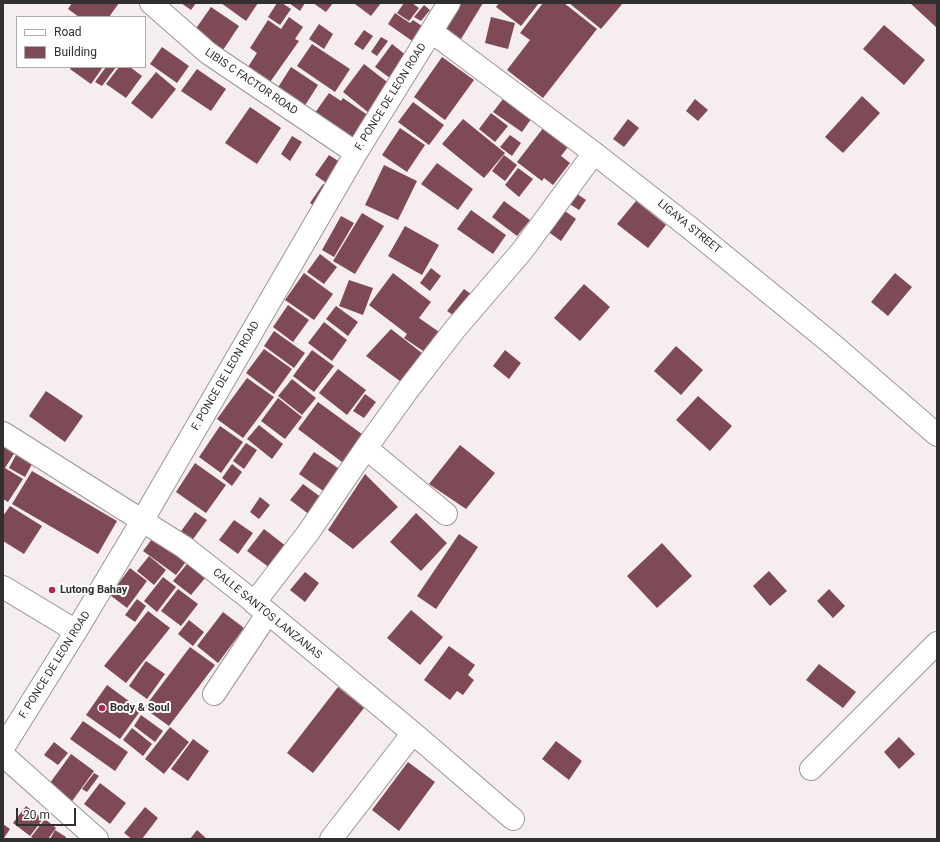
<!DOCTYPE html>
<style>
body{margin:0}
#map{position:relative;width:940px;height:842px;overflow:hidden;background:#f5edef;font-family:Roboto,sans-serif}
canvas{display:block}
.frame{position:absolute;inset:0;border:4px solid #322f30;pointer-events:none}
.legend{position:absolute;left:16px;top:16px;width:130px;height:52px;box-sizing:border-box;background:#fff;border:1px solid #adacac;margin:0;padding:5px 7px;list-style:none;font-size:12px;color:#322f30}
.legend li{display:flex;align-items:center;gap:8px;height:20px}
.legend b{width:20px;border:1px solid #adacac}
.scale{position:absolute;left:16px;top:808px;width:60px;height:18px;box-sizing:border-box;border:2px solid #322f30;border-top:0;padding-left:5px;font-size:12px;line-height:14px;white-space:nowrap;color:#322f30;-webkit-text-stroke:3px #fff;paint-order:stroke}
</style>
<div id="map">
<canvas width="940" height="842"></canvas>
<div class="frame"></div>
<ul class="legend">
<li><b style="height:5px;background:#fff"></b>Road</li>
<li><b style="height:11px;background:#7e4a55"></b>Building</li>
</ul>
<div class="scale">20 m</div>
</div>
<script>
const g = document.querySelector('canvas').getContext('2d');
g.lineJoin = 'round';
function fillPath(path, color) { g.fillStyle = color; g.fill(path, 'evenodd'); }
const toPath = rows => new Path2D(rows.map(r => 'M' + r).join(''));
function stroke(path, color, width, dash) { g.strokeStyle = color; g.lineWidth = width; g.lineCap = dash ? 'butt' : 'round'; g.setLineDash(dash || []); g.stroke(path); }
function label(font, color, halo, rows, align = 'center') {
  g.font = font + ' Roboto,sans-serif'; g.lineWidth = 4; g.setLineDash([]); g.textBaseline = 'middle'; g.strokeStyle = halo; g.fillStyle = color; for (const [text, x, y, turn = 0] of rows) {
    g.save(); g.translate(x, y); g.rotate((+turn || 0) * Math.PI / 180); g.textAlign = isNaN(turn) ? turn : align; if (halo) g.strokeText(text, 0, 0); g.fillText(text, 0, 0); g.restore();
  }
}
fillPath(toPath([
 [72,3,119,3,109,17,79,17,68,9],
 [181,3,196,3,191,10],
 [221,3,258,3,246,21],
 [277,3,282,3,291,9,280,25,268,17],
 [289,3,305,3,300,11],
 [313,3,333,3,326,12],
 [355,3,381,3,371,16,355,4],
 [404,3,412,3,419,8,409,21,397,13],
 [456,3,483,3,461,39,443,26],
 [499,3,539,3,521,26,496,7],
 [543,3,564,3,597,29,543,98,507,70,530,40,520,33],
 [569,3,623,3,601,29],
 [910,3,937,3,937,28],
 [424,5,430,10,421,21,414,17],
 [211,7,239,26,219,56,190,37],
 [395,13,410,23,413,20,425,28,415,43,388,24],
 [289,17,303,27,295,39,299,41,268,85,246,70,257,53,250,48,268,20,281,29],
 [491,17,515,23,508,49,485,43],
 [319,24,333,34,324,49,309,39],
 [884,25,925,60,904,85,863,49],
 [364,30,373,36,363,50,354,44],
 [381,37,388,41,377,56,371,52],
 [312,44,350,69,335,92,297,66],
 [392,44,407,56,390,78,375,67],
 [162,47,189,66,177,83,150,64],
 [442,57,474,80,445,120,414,97],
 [364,64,391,85,369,113,343,92],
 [71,67,103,67,91,84,70,69],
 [106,67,116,67,102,86,95,82],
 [119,67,130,67,142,76,126,98,106,84],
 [291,67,318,85,304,107,277,89],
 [197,69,226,89,211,111,181,91],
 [156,72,176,89,152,119,131,103],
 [329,93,341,101,343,98,369,116,349,143,312,117],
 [506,95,534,115,522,132,493,112],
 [862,96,880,113,843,153,825,137],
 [695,99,708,110,698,121,686,111],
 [413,102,444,125,429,145,398,122],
 [250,107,281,128,257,164,225,143],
 [491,113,508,126,495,142,479,129],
 [463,119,505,153,484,178,442,144],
 [628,119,639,128,624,147,613,139],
 [547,123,572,142,561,156,570,163,553,185,544,178,542,181,517,162],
 [400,128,425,145,407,172,382,155],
 [510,135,521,143,512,156,500,147],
 [292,136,302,142,290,161,281,154],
 [329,155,346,166,332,187,315,175],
 [504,155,517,165,505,181,492,171],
 [437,163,473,189,458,210,421,184],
 [384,165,417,181,398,220,365,205],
 [518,168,533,179,519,197,505,185],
 [323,184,333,191,320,210,310,203],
 [573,191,586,200,579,210,565,201],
 [504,201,530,220,517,236,492,217],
 [636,201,666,225,648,248,617,224],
 [558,206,576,219,561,241,543,228],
 [471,210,506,235,493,254,457,229],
 [362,213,384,226,355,274,333,261],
 [341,216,354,223,334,257,322,250],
 [405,226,439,245,422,275,388,256],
 [320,254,337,267,324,284,307,272],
 [431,268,441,276,430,291,420,283],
 [304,273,333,294,314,320,285,300],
 [393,273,431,302,419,318,442,334,426,353,404,338,407,334,369,305],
 [895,273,912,287,888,316,871,302],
 [349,280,373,288,363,315,339,306],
 [584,284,610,307,580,341,554,318],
 [464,289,479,300,463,322,447,311],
 [288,305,309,320,293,342,273,327],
 [336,306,358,322,348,336,326,319],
 [324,322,347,340,332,361,308,343],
 [391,329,427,357,404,384,366,356],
 [274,331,305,353,294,368,264,346],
 [676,346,703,370,681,395,654,371],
 [264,349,292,369,274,394,246,373],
 [312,350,334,366,314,392,293,376],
 [505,350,521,363,509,379,493,366],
 [338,369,366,390,347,415,319,393],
 [247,378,274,397,243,438,217,419],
 [292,379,316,398,302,415,278,396],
 [46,391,83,416,65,442,29,416],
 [365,394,376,402,364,418,353,411],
 [698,396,732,426,710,451,676,420],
 [278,398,302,417,285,439,261,421],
 [318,402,366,437,346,465,298,429],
 [259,425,283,444,272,459,247,439],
 [220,426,243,442,221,473,199,457],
 [246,443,257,450,244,469,233,461],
 [3,445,15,452,5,468,23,479,8,502,3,499],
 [460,445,495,473,466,509,429,484],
 [314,452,347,474,332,497,299,474],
 [16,455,32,464,25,477,9,468],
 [195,463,226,485,206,513,176,492],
 [232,464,242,472,232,486,222,478],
 [32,471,117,521,98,554,12,504],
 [365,474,398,507,353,549,328,530],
 [303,484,322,498,310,515,290,500],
 [260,497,270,505,259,519,250,512],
 [10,506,42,526,24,554,3,541,3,516],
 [195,512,207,520,191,542,179,534],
 [416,513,447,543,421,571,390,542],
 [234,520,253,533,238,554,219,540],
 [264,529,291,550,274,571,247,551],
 [459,534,478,547,436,609,417,596],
 [155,535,188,559,176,575,143,551],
 [662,543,692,576,657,608,627,576],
 [149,556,166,570,154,585,137,571],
 [187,564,205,578,191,595,173,581],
 [130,568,147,581,127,608,110,595],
 [769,571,787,591,770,606,753,586],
 [305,572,319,583,305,602,290,590],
 [163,577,176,587,157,612,144,601],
 [178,589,198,604,181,626,161,611],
 [829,589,845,606,833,618,817,601],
 [137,599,146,606,135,622,125,615],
 [411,610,443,637,420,665,387,638],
 [148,611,170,628,126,683,104,666],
 [223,612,244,628,218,663,197,646],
 [189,620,204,632,193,646,178,634],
 [449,646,475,665,468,675,474,680,463,695,457,691,450,700,424,680],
 [190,647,215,665,169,726,144,708],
 [146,661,165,674,147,699,129,686],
 [819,664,856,692,843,708,806,680],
 [107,685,141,710,120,739,86,715],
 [338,687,364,708,313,773,287,753],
 [141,715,163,731,155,742,134,726],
 [83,721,128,752,115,771,70,739],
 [170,727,189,742,164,774,145,759],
 [132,728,152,744,143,756,123,740],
 [899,737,915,754,899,769,884,752],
 [193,739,209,751,188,781,171,769],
 [556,741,582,761,569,780,542,759],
 [54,742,68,753,58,765,44,755],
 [71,754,94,771,70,804,47,787],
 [408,762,435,782,399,831,372,810],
 [94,773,99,776,87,792,82,789],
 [100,783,126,803,110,824,84,804],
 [26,806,43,819,30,836,13,823],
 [145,807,158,818,142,839,132,839,124,833],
 [45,819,56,828,48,839,34,839,31,837],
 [3,824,10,829,4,838,3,838],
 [55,830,66,837,65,839,50,839],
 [197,830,207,839,190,839]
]), '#7e4a55');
const minor = toPath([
 [151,3,208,53,356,153],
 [432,32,594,153,690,228,832,344,937,435],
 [3,433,184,547,268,613,413,733,513,819],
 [366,448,446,514],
 [3,587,76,631],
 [214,694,268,613,254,603,308,533,366,448,407,391,455,329,522,251,594,153],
 [3,748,76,631,142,521,356,153,449,3],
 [3,755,97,839],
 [811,769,937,643],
 [331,839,413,733]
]);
stroke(minor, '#9c9596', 24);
stroke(minor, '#fff', 22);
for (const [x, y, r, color] of [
 [52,590,4,"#b42557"],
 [102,708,4,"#b42557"]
]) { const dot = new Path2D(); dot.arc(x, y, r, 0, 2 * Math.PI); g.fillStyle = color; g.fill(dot); stroke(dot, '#fff', 1.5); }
label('11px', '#322f30', '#fff', [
 ["LIBIS C FACTOR ROAD",251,82,34],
 ["F. PONCE DE LEON ROAD",391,97,-58],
 ["LIGAYA STREET",689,227,39],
 ["F. PONCE DE LEON ROAD",226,376,-60],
 ["CALLE SANTOS LANZANAS",267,614,39],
 ["F. PONCE DE LEON ROAD",55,665,-58]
]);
label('bold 11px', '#322f30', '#fff', [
 ["Lutong Bahay",60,590],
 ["Body & Soul",110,708]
], 'left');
</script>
